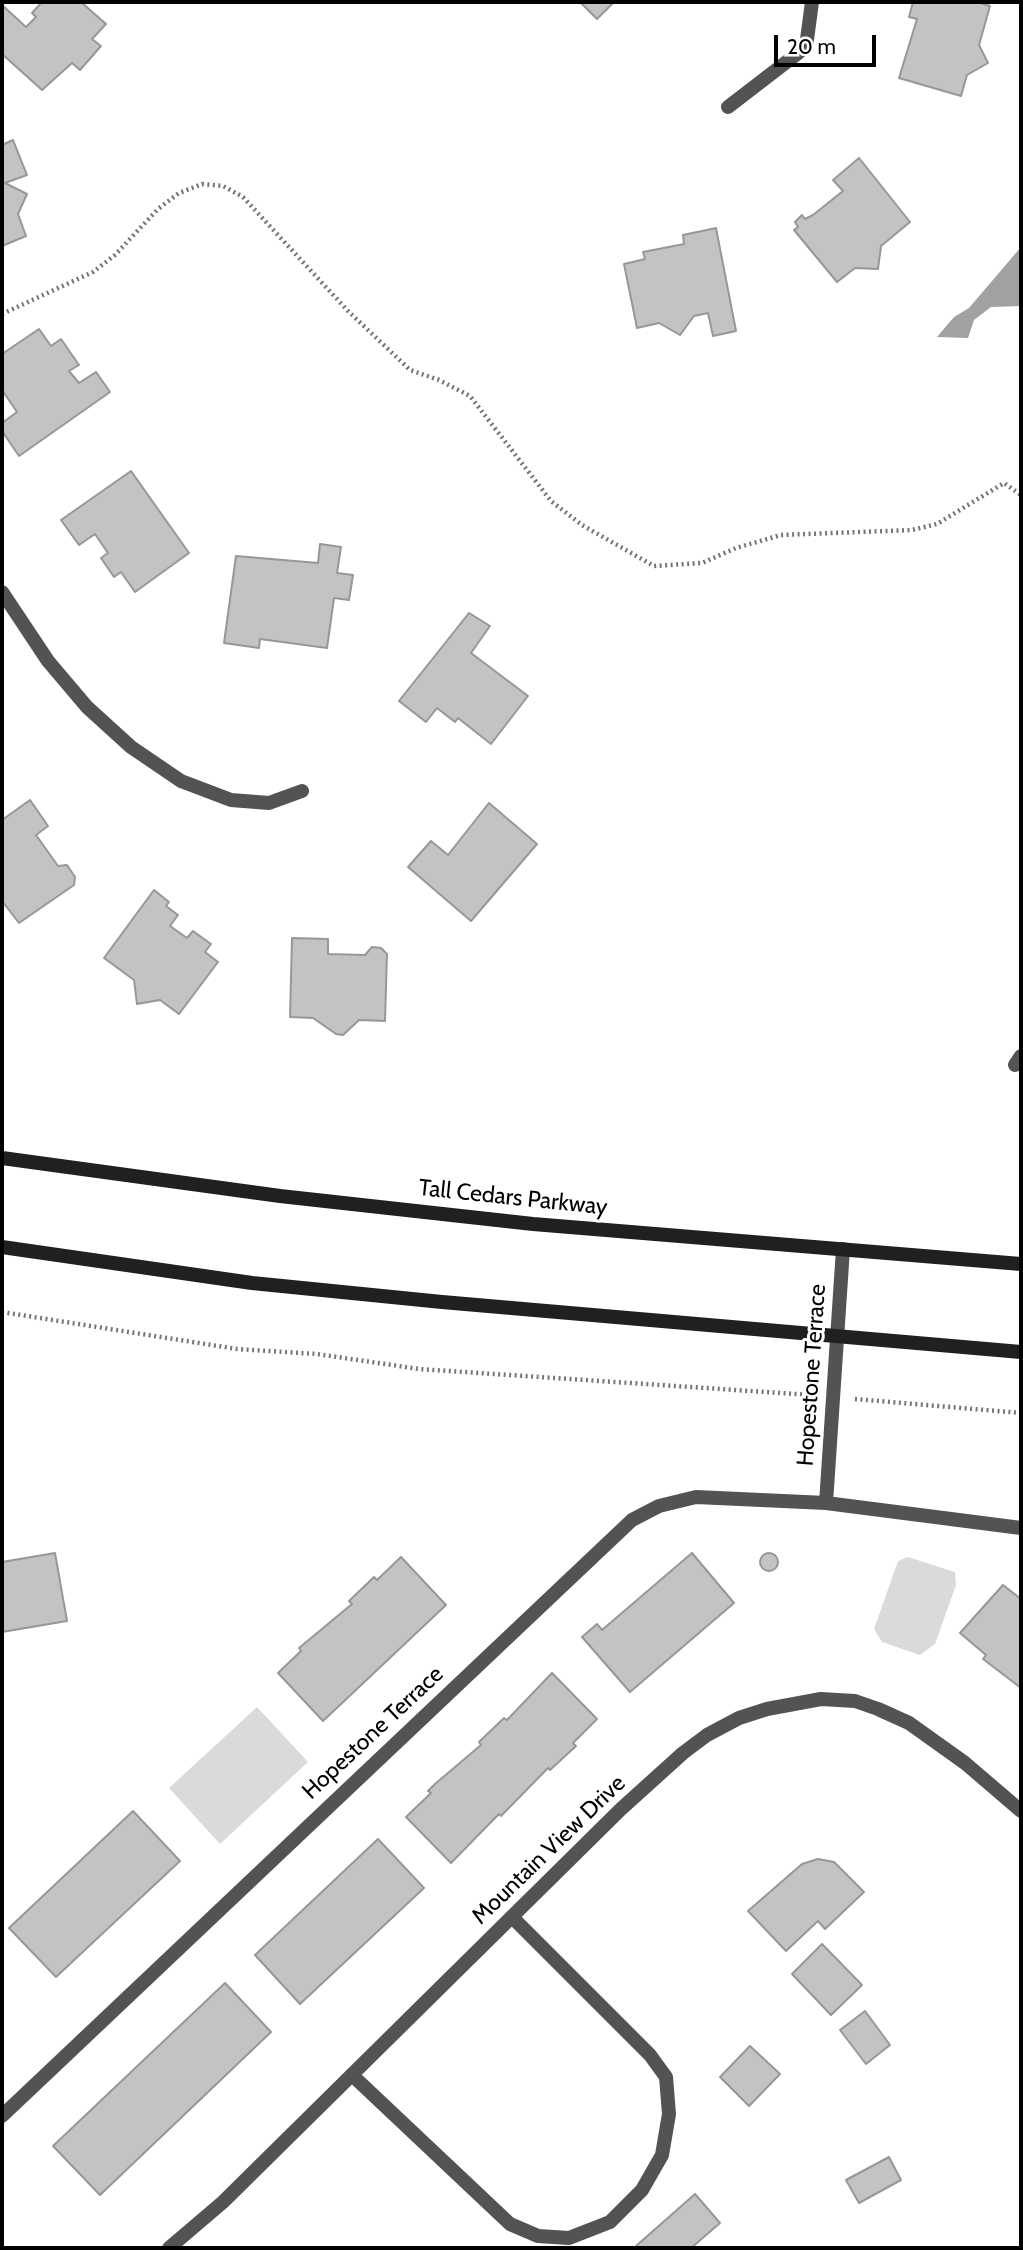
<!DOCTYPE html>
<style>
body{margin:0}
#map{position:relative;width:1023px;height:2250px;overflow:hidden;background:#fff;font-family:Cabin,sans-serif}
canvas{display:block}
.frame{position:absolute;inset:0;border:4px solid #000;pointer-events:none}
.scale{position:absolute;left:774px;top:35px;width:102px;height:32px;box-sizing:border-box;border:4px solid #000;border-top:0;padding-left:9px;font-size:21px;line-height:24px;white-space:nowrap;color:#000;-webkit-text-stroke:5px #fff;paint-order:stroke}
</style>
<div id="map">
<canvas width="1023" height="2250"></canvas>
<div class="frame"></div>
<div class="scale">20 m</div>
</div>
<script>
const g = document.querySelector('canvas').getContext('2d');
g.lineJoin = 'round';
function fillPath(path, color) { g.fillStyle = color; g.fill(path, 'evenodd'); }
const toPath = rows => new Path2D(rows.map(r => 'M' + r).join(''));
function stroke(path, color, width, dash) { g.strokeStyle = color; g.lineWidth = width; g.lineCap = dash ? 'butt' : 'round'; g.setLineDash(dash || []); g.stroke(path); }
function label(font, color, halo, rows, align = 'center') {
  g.font = font + ' Cabin,sans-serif'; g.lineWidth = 6; g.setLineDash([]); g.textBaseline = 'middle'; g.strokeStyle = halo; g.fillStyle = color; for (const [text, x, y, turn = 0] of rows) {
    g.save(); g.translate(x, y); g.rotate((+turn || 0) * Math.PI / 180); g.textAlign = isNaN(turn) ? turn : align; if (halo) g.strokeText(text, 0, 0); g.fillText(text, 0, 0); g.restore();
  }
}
fillPath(toPath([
 [908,1557,955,1572,956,1585,935,1644,920,1655,882,1642,874,1629,898,1561],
 [257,1707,308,1762,220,1844,169,1788]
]), '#dadada');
fillPath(toPath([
 [1021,247,1021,306,991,307,974,320,968,338,937,337,954,317,969,308]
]), '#a1a1a1');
const building = toPath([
 [42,2,81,2,106,24,92,39,101,46,80,70,72,63,42,90,2,54,2,5,26,27,36,17,32,13,42,2],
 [580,2,614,2,597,19,580,2],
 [913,2,977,2,990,6,979,45,988,63,967,75,961,96,899,78,917,19,909,17,913,2],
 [13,140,27,175,5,183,27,194,18,214,26,236,2,246,2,145,13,140],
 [859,158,910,222,881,246,878,269,855,268,837,282,794,230,798,227,795,222,802,215,805,219,813,215,843,191,833,180,859,158],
 [716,228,736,331,713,336,708,313,694,316,680,335,659,323,637,328,624,264,645,259,643,252,684,244,683,235,716,228],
 [39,329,51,346,61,339,79,365,69,371,79,383,96,372,110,392,19,456,2,431,2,423,17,412,2,390,2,354,39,329],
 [131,471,189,553,135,592,121,572,114,577,101,558,108,553,95,534,79,545,61,520,131,471],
 [320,544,341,547,337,573,353,575,349,600,334,598,327,648,260,639,259,648,224,643,236,556,318,563,320,544],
 [469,613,490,626,471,653,528,696,491,744,458,718,455,722,437,708,426,722,399,701,469,613],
 [30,800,48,826,36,835,58,866,67,865,75,877,74,885,19,923,2,901,2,820,30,800],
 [489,803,537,844,471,921,408,867,431,841,448,855,489,803],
 [154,890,169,902,166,906,178,915,170,926,187,938,193,931,211,944,205,952,218,962,179,1014,160,1000,137,1004,134,980,104,958,154,890],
 [292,938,328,939,328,954,365,955,372,947,381,948,387,954,385,1021,359,1020,343,1035,336,1034,313,1018,290,1017,292,938],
 '760 1562a9 9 0 1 1 18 0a9 9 0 1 1-18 0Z',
 [55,1553,67,1621,2,1632,2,1562,55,1553],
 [692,1553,734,1603,630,1692,582,1637,597,1624,602,1630,692,1553],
 [401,1557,446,1605,323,1721,278,1673,301,1651,299,1648,352,1604,349,1601,374,1577,377,1580,401,1557],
 [1003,1585,1021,1599,1021,1688,983,1659,986,1655,960,1633,1003,1585],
 [552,1673,597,1719,573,1743,576,1746,550,1770,548,1768,501,1816,499,1814,451,1863,406,1817,431,1793,428,1791,435,1784,481,1745,479,1742,504,1718,507,1720,552,1673],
 [133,1811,180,1861,56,1977,9,1928,133,1811],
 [378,1839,424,1888,300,2004,255,1955,378,1839],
 [818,1859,834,1862,864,1892,825,1929,818,1921,786,1951,748,1911,802,1864,818,1859],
 [822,1944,862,1985,831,2015,792,1974,822,1944],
 [225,1983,271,2032,100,2195,53,2146,225,1983],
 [865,2011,890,2045,866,2064,840,2030,865,2011],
 [750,2046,780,2074,749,2106,720,2077,750,2046],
 [889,2157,901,2180,859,2203,846,2180,889,2157],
 [695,2194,720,2223,691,2248,639,2248,636,2246,695,2194]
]);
fillPath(building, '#c3c3c3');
stroke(building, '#979797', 2);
stroke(toPath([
 [2,314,93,272,115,255,158,209,179,193,202,184,223,186,243,197,348,311,410,370,439,380,470,396,551,501,582,525,654,566,702,563,736,548,781,535,912,530,937,524,1004,483,1021,495],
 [2,1312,237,1349,317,1354,419,1369,811,1395],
 [855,1399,1021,1413]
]), '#757575', 4.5, [2, 3.5]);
stroke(toPath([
 [352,2075,510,2224,538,2236,569,2238,610,2222,642,2190,662,2155,669,2114,666,2077,650,2055,512,1917]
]), '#535353', 14);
stroke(toPath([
 [728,107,806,47,812,2],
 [2,592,48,661,87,707,131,747,181,781,231,800,269,803,302,791],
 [1015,1065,1021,1056],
 [826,1503,843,1249],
 [2,2116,632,1520,659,1506,696,1497,826,1503,1021,1528],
 [169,2248,223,2202,621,1809,683,1753,707,1735,739,1718,767,1709,821,1699,855,1701,878,1709,909,1723,965,1763,1021,1811]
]), '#535353', 14);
stroke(toPath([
 [2,1158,280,1196,533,1224,1021,1264],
 [2,1247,252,1283,442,1302,1021,1352]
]), '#202020', 14);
label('23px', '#000', '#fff', [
 ["Tall Cedars Parkway",513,1198,6],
 ["Hopestone Terrace",812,1375,-86],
 ["Hopestone Terrace",373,1733,-43],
 ["Mountain View Drive",549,1850,-44]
]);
</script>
